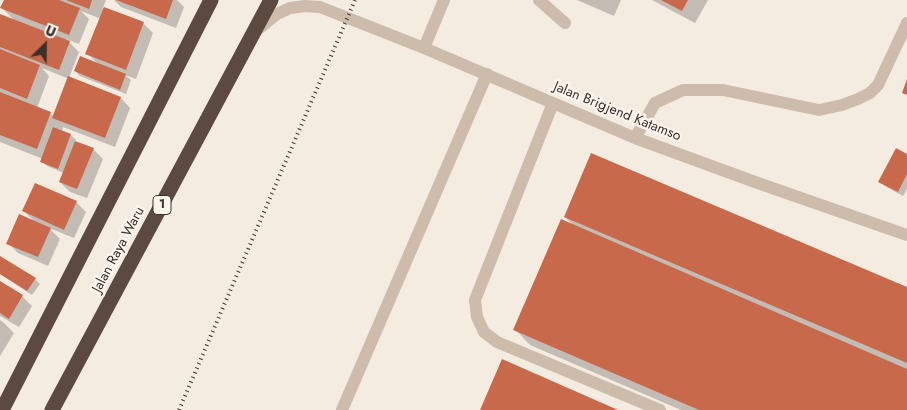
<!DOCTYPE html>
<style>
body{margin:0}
#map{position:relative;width:907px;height:410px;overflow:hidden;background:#f4ebe1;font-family:Jost,sans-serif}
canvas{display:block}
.north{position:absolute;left:20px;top:20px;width:50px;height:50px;-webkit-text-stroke:4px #fbf5ee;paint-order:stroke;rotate:23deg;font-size:14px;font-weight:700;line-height:20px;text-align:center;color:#3b302b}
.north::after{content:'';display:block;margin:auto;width:18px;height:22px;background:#3b302b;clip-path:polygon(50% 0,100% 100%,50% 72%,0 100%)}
</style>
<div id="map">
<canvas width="907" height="410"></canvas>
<div class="north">U</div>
</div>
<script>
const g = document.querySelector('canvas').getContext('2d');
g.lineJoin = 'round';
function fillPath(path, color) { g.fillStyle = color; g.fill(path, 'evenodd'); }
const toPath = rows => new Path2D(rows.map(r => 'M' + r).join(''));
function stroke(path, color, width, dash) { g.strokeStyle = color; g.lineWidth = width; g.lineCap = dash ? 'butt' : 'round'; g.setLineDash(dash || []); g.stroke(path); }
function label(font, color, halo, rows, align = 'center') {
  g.font = font + ' Jost,sans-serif'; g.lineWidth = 5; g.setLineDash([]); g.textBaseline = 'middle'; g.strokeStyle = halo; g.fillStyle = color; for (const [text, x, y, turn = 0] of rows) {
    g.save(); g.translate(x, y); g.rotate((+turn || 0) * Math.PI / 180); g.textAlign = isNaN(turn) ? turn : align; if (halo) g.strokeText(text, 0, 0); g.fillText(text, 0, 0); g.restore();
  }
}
fillPath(toPath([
 [5,0,106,0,103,8,143,23,153,33,136,79,125,75,131,80,126,94,80,76,75,71,98,64,87,53,101,19,81,11,89,19,79,44,66,39,79,52,69,78,121,98,130,108,115,147,63,127,62,132,71,135,76,140,75,142,93,149,103,159,87,198,70,192,60,182,64,173,47,166,42,161,43,159,0,142,0,15,15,21,2,8],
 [42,68,69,79,54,117,50,113,37,108,49,76],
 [114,0,177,0,184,7,176,28,121,7],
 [577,0,621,0,614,16],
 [652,0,708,0,695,23],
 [907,155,907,189,903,196,885,186,880,181],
 [76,202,86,212,74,238,49,228,60,239,48,266,18,253,8,243,35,222,24,211],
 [565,217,907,288,907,410,681,410,530,345,515,329,574,226],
 [0,257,35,279,40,284,32,295,0,274],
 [0,282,22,296,32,306,19,327,0,316],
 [0,320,4,323,14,333,0,356]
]), '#0003');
fillPath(toPath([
 [4,0,59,0,80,8,69,35,0,8],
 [66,0,92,0,89,9],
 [116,0,173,0,166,19],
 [661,0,688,0,682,11],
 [104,7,144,22,126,70,85,54],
 [0,14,70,41,59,70,0,47],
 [0,49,40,65,27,99,0,88],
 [80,56,126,74,120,90,74,71],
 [68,76,121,97,105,138,52,118],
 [907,79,907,95,902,93],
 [0,92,51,112,37,149,0,135],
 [53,127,71,134,58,169,40,162],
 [75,141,94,148,77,189,59,182],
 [896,148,907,154,907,174,898,192,878,182],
 [591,153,907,287,907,363,564,217],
 [35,183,77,201,64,230,22,211],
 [19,214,51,228,38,257,6,244],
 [561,219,907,369,907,410,699,410,513,330],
 [0,256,36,278,27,291,0,274],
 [0,281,23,295,9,319,0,313],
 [502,359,618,410,480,410]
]), '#c8694b');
stroke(toPath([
 [539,0,565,23],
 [257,30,277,14,290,8,305,6,320,7,424,48,635,138,755,182,907,235],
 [424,48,444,0],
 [553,103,475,300,477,317,484,332,497,342,660,410],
 [635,138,655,103,683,90,723,90,819,110,842,105,858,99,870,93,878,85,907,23],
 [342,410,487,74]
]), '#cdbbac', 12);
stroke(toPath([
 [2,410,211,0],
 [52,410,271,0]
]), '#5c4a42', 15);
stroke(toPath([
 [179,410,355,0]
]), '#3b302b', 4, [1, 4]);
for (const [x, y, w] of [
 [162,205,18]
]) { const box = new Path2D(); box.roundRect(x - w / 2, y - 9.5, w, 19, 4); g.fillStyle = '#fbf5ee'; g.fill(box); stroke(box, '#3b302b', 1); }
label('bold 12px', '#3b302b', null, [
 ["1",162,205]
]);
label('14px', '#3b302b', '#fbf5ee', [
 ["Jalan Brigjend Katamso",617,112,22],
 ["Jalan Raya Waru",119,250,-62]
]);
</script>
